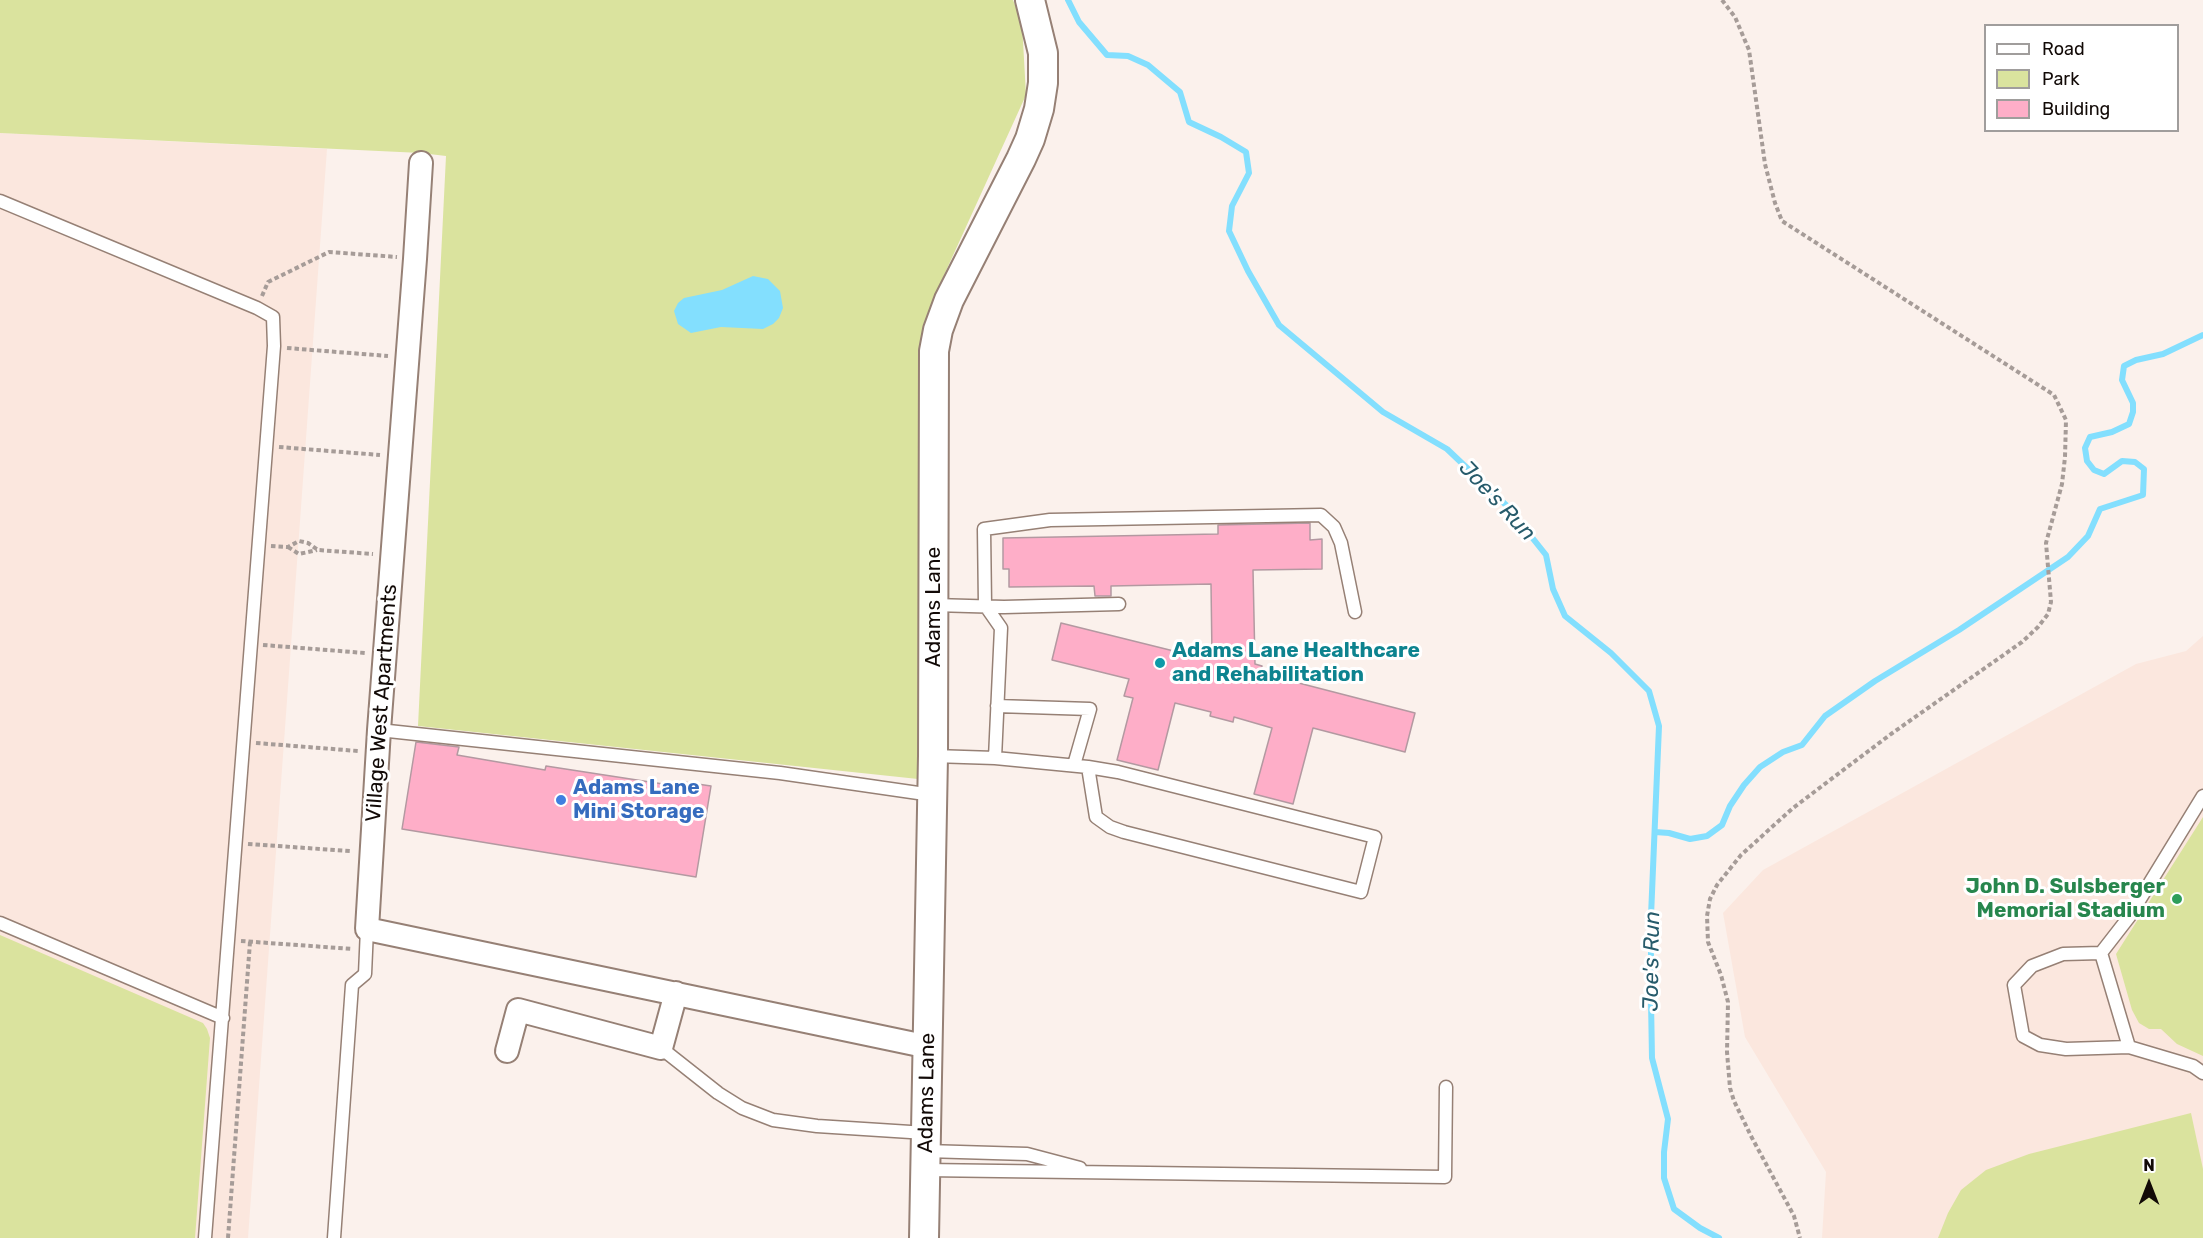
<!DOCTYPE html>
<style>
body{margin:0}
#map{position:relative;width:2203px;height:1238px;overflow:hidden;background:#fbf1ec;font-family:Rubik,sans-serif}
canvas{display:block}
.legend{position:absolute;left:1984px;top:24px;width:195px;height:108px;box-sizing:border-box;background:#fff;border:2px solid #a09d9c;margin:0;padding:8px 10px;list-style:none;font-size:18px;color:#120a07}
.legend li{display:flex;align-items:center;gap:12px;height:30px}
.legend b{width:30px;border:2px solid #a09d9c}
.north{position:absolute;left:2119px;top:1154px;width:60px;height:60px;-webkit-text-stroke:4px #fff;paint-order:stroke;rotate:0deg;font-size:16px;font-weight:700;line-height:24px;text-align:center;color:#120a07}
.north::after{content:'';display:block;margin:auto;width:21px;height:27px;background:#120a07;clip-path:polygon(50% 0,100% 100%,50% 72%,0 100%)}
</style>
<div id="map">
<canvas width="2203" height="1238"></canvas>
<ul class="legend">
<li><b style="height:8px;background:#fff"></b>Road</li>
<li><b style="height:16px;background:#dae39e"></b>Park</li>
<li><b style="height:16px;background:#feaec8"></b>Building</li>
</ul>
<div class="north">N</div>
</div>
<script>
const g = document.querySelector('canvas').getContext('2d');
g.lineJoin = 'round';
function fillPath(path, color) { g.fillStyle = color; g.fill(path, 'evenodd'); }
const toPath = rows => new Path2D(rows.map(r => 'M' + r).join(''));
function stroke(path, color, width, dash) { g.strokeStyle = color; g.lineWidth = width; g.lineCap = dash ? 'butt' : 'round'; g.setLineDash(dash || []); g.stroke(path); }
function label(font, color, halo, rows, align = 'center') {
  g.font = font + ' Rubik,sans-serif'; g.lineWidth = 6; g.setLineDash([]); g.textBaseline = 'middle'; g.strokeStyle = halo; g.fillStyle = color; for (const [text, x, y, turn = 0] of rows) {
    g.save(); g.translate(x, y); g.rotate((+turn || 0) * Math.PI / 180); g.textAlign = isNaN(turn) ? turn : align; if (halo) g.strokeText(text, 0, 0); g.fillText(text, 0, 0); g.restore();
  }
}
fillPath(toPath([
 [0,133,327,149,248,1238,0,1238],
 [2203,636,2203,1238,1822,1238,1826,1172,1745,1037,1723,913,1763,870,2136,664,2186,651]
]), '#fbe7de');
fillPath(toPath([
 [0,0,1013,0,1022,23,1026,95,935,295,921,349,923,479,918,779,418,726,446,156,421,153,0,133],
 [2203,817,2203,1056,2177,1044,2161,1029,2149,1029,2139,1023,2132,1010,2116,954],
 [0,935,203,1023,207,1029,210,1038,195,1238,0,1238],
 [2191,1113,2203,1169,2203,1238,1938,1238,1948,1213,1961,1190,1986,1170,2029,1154]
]), '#dae39e');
fillPath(toPath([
 [753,276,768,279,780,291,783,308,779,318,773,324,763,329,721,327,691,333,678,324,674,311,678,303,684,298,722,290]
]), '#83dffe');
stroke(toPath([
 [1068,0,1079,22,1107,55,1128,56,1148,65,1180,92,1189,122,1221,137,1246,152,1249,173,1232,206,1229,231,1248,271,1279,325,1383,412,1447,449,1507,506,1546,555,1553,589,1565,616,1611,653,1649,691,1659,726,1651,916,1651,1001,1652,1058,1668,1119,1664,1152,1664,1178,1674,1209,1700,1228,1719,1238],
 [1655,832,1669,833,1690,839,1707,836,1722,825,1730,806,1744,785,1760,767,1783,752,1802,745,1825,716,1875,681,1959,630,2068,557,2088,536,2100,509,2143,495,2144,469,2135,462,2122,461,2104,474,2094,470,2087,461,2085,448,2090,437,2112,432,2129,424,2133,412,2133,403,2122,380,2124,366,2136,360,2163,354,2203,335]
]), '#83dffe', 6);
const building = toPath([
 [1310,523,1310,540,1322,539,1322,569,1253,570,1255,664,1262,666,1260,673,1415,713,1405,752,1313,728,1293,804,1254,794,1272,728,1234,717,1233,722,1210,716,1211,712,1175,703,1158,770,1117,760,1133,698,1124,696,1129,679,1052,660,1061,623,1206,659,1207,655,1212,656,1211,584,1111,586,1111,596,1095,596,1094,586,1009,587,1009,569,1003,569,1003,538,1218,534,1218,525,1310,523],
 [416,742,459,747,457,755,545,770,546,766,676,786,677,781,711,786,696,877,402,829,416,742]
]);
fillPath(building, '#feaec8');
stroke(building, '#b399a1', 1.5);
const service = toPath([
 [0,201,257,308,273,317,274,346,205,1238],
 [934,605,1004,607,1119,604],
 [997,706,1090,709,1074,765],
 [379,730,780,773,932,795],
 [933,756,995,758,1088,767,1096,817,1110,827,1124,832,1361,892,1375,837,1118,772,1088,767],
 [995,758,1001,628,985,605,984,529,1050,520,1321,515,1334,527,1341,543,1355,612],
 [2203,796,2129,917,2101,953,2129,1047,2193,1066,2203,1073],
 [0,923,223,1018],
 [2101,953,2063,954,2032,966,2014,985,2023,1036,2040,1045,2066,1049,2129,1047],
 [661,1048,718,1093,742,1108,773,1120,817,1126,926,1133],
 [926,1151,1027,1154,1080,1168],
 [925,1170,1445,1177,1446,1087],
 [334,1238,352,985,365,974,367,929]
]);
const minor = toPath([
 [421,163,415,259,379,730,367,929,929,1047],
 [507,1051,518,1010,661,1048,676,993]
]);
const tertiary = toPath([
 [924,1238,933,756,934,351,938,330,949,300,1021,159,1030,139,1039,109,1043,83,1043,53,1030,0]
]);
stroke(service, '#968075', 15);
stroke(minor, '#968075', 26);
stroke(tertiary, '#968075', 32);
stroke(toPath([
 [1722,0,1735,17,1749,50,1765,164,1775,203,1782,221,2054,395,2066,420,2065,457,2062,484,2046,543,2051,602,2048,614,2038,627,2022,642,1891,734,1793,808,1741,855,1717,885,1710,899,1707,916,1708,942,1721,975,1728,1002,1727,1052,1730,1088,1734,1101,1751,1136,1794,1216,1800,1238],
 [262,296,268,282,329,252,397,257],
 [287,348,388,356],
 [279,447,380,455],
 [271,546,288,547,299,541,308,543,318,550,373,554],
 [288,547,299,554,317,550],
 [263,645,365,653],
 [256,743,358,751],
 [248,844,350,851],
 [241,941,353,949],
 [228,1238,250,942]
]), '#a69c98', 4, [4.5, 3]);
stroke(service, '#fff', 12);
stroke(minor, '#fff', 22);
stroke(tertiary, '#fff', 28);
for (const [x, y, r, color] of [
 [1160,663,6,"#0f9aa8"],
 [561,800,6,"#3f7fe0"],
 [2177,899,6,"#2e9e5b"]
]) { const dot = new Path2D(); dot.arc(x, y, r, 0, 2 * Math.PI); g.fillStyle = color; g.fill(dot); stroke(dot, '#fff', 2); }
label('21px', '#120a07', '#fff', [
 ["Adams Lane",934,607,-90],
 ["Village West Apartments",382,703,-86],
 ["Adams Lane",927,1093,-89]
]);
label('bold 21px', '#0d838f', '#fff', [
 ["Adams Lane Healthcare",1172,651],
 ["and Rehabilitation",1172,675]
], 'left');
label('bold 21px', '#366cbe', '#fff', [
 ["Adams Lane",573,788],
 ["Mini Storage",573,812]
], 'left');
label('bold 21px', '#27864d', '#fff', [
 ["John D. Sulsberger",2165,887],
 ["Memorial Stadium",2165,911]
], 'right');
label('italic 22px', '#275b6b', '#fff', [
 ["Joe's Run",1497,501,47],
 ["Joe's Run",1652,961,-89]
]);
</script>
